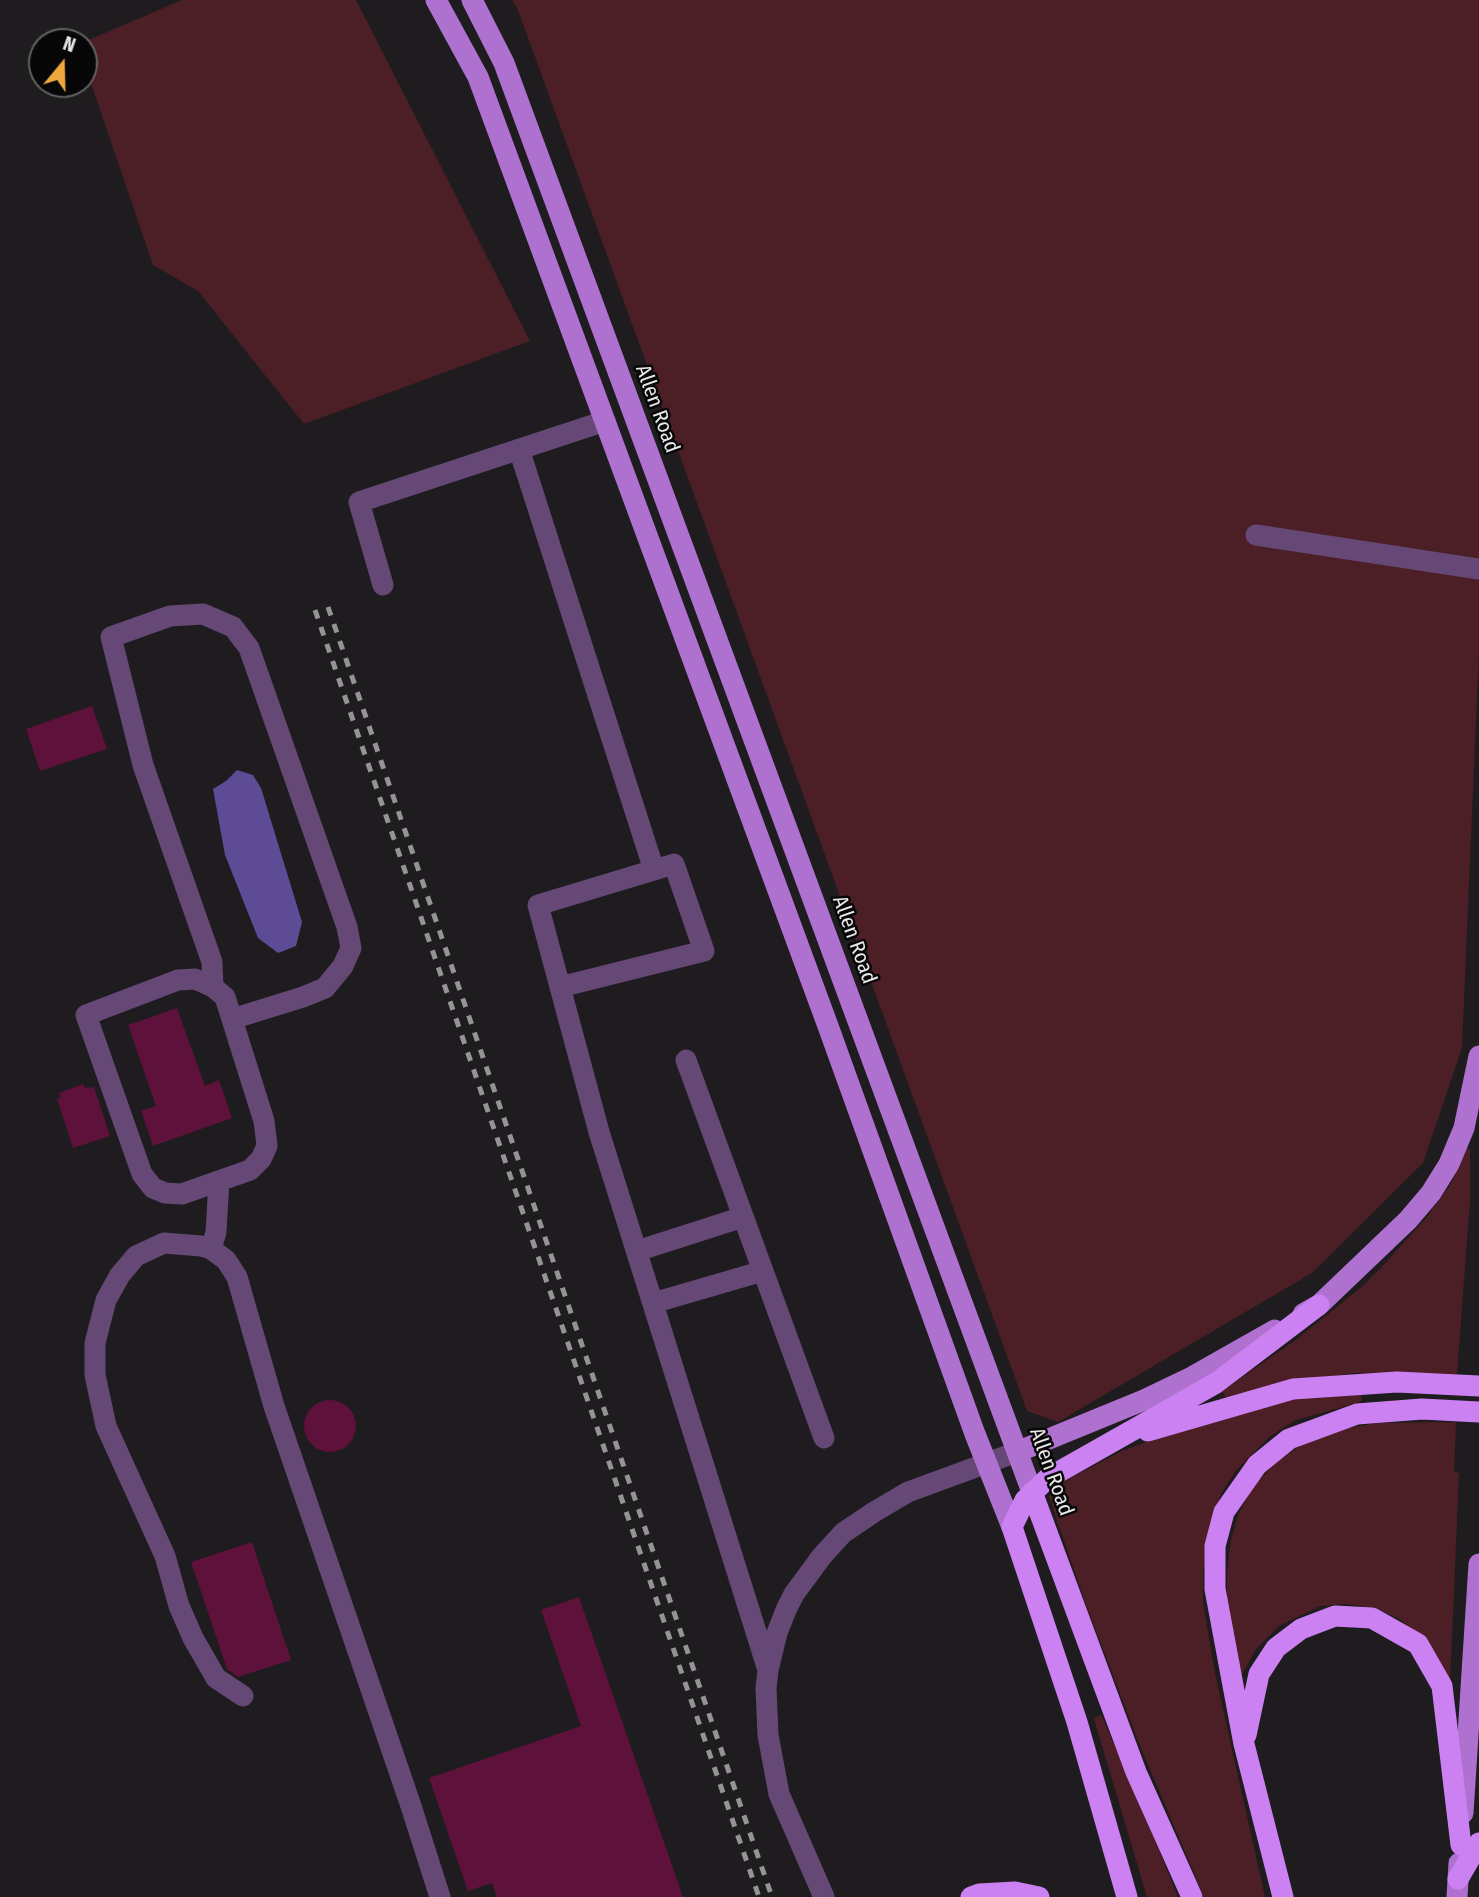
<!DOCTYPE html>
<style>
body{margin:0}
#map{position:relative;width:1479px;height:1897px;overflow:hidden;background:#1e1c1e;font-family:"Fira Sans Condensed",sans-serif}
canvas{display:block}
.north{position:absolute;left:28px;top:28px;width:70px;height:70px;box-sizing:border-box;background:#080708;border:2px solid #626162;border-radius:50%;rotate:19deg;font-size:19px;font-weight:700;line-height:28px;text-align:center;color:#e8e7e8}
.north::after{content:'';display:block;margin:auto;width:24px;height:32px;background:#efa73e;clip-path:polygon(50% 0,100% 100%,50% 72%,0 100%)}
</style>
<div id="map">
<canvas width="1479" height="1897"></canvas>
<div class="north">N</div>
</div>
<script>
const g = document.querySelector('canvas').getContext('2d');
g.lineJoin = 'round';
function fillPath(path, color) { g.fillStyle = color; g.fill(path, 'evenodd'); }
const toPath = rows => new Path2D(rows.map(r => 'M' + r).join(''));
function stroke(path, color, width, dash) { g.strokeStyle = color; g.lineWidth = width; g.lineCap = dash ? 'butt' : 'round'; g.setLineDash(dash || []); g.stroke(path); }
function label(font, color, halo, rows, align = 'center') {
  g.font = font + ' "Fira Sans Condensed",sans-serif'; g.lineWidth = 5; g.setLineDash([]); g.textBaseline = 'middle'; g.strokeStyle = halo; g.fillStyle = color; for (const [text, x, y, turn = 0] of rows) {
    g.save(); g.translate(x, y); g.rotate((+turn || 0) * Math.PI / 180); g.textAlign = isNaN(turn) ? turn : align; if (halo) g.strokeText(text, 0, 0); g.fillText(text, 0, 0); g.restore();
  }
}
fillPath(toPath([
 [182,0,356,0,530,341,304,424,198,291,153,265,84,63,84,42],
 [512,0,1479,0,1479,650,1462,1048,1423,1163,1312,1273,1058,1422,1027,1411,518,10],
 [1466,1148,1470,1149,1470,1201,1457,1374,1355,1373,1314,1378,1226,1398,1222,1391,1297,1339,1365,1284,1387,1261,1426,1218,1448,1188,1459,1168],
 [1362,1393,1361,1402,1296,1420,1269,1437,1235,1472,1222,1492,1213,1515,1206,1542,1203,1572,1203,1602,1215,1673,1265,1897,1204,1897,1138,1741,1085,1602,1049,1497,1051,1492,1070,1478,1122,1451,1168,1434,1281,1398],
 [1456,1422,1454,1472,1459,1473,1450,1685,1428,1641,1401,1620,1378,1609,1348,1604,1320,1606,1279,1626,1256,1649,1241,1676,1227,1605,1227,1572,1231,1539,1239,1513,1253,1487,1275,1463,1301,1445,1341,1429,1378,1423],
 [1101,1714,1159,1850,1178,1897,1147,1897,1094,1719]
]), '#4c1e25');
fillPath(toPath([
 [237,770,253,775,261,788,302,922,296,946,278,953,258,938,225,855,213,789,226,781]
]), '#5e4b95');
fillPath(toPath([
 [92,706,107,749,40,771,26,729],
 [177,1008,205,1086,219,1080,232,1118,153,1146,141,1111,156,1106,128,1025],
 [83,1084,85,1088,94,1087,110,1136,73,1148,57,1099,61,1098,59,1093],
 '304 1426a26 26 0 1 1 52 0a26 26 0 1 1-52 0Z',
 [252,1542,291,1660,238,1677,227,1669,191,1562],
 [579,1597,683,1897,497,1897,492,1883,468,1891,429,1778,581,1726,541,1610]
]), '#5e113a');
stroke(toPath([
 [519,449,654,870,538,905,599,1132,768,1670],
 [1256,535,1479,569],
 [383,585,359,502,605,421],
 [195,979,213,987,225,997,264,1121,267,1146,261,1159,250,1170,182,1194,165,1193,153,1188,142,1174,86,1015,178,980,195,979],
 [213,987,212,962,143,765,111,637,170,616,203,614,233,627,249,648,347,927,351,948,343,966,325,988,303,997,232,1019],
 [560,987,704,951,674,864,654,870],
 [686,1060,824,1438],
 [211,1249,216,1232,219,1181],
 [637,1251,743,1217],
 [653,1303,763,1271],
 [243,1696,216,1678,193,1638,179,1606,165,1556,106,1426,95,1375,95,1343,106,1300,120,1275,136,1256,164,1243,201,1246,211,1249,226,1260,237,1277,274,1406,411,1806,440,1897],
 [824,1897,779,1794,768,1735,766,1688,768,1670,777,1633,786,1610,794,1594,822,1556,843,1533,874,1512,908,1492,1017,1452]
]), '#654875', 21);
stroke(toPath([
 [436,0,478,77,828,1026,975,1434,1012,1527],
 [472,0,504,63,1032,1492],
 [1303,1314,1319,1305,1408,1220,1431,1193,1449,1164,1464,1128,1479,1056],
 [1017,1452,1144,1400,1192,1377,1275,1330],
 [1463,1813,1479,1564],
 [1457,1897,1459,1863]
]), '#af71cf', 21);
stroke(toPath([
 [1148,1431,1293,1389,1397,1382,1479,1386],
 [1032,1492,1136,1772,1192,1897],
 [1246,1735,1259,1674,1276,1648,1301,1629,1335,1616,1372,1618,1418,1644,1442,1686,1461,1845],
 [1458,1879,1479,1843],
 [971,1897,979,1894,1015,1892,1039,1897],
 [1127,1897,1077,1722,1012,1527,1025,1500,1048,1478,1216,1383,1319,1305],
 [1283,1897,1244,1744,1215,1589,1215,1546,1224,1512,1257,1465,1289,1439,1357,1414,1422,1409,1479,1412]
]), '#cc81f3', 21);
stroke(toPath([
 [328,607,772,1897],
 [315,610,759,1897]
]), '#959395', 5, [9, 9]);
label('21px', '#e8e7e8', '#080708', [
 ["Allen Road",657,409,70],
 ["Allen Road",854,940,70],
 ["Allen Road",1051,1472,70]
]);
</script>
